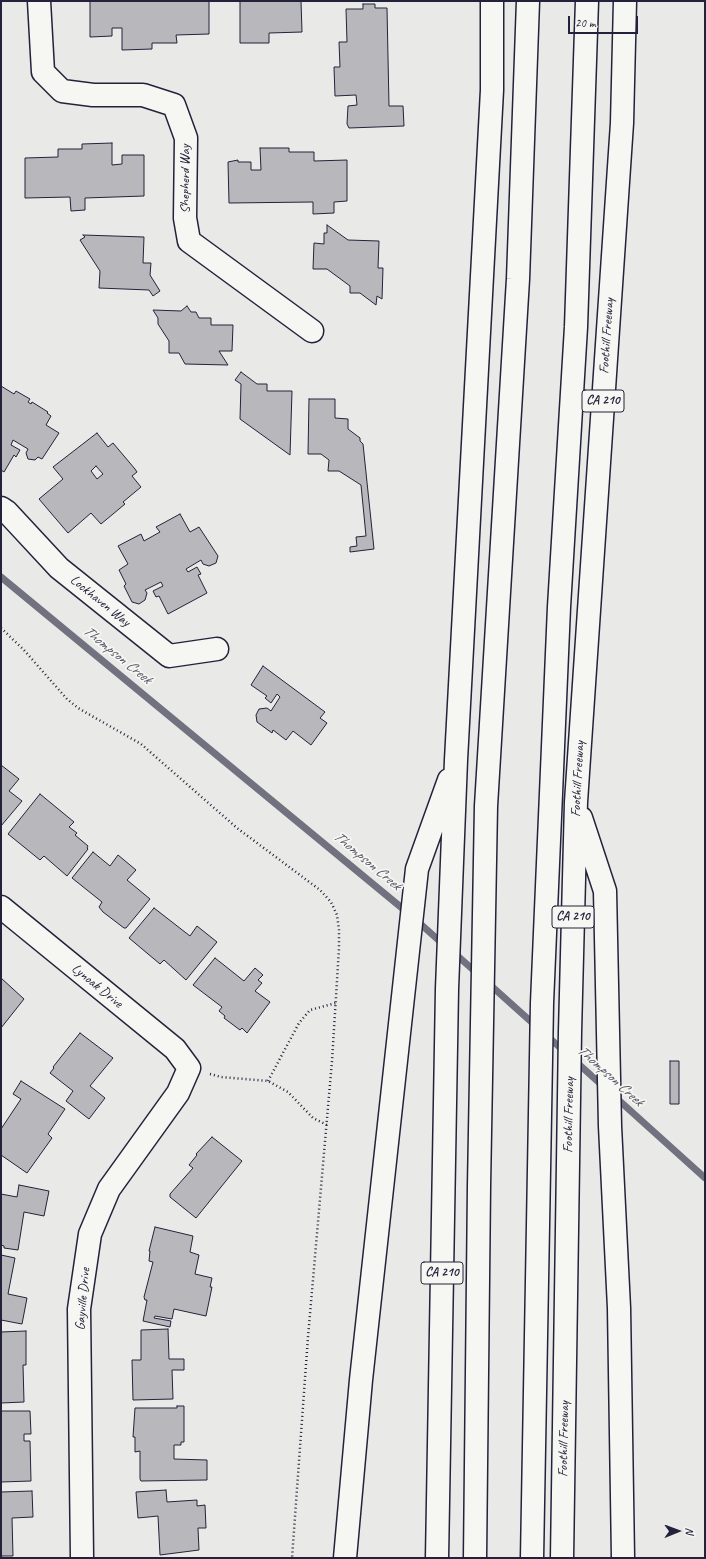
<!DOCTYPE html>
<style>
body{margin:0}
#map{position:relative;width:706px;height:1559px;overflow:hidden;background:#e9e9e7;font-family:Caveat,sans-serif}
canvas{display:block}
.frame{position:absolute;inset:0;border:2px solid #22223b;pointer-events:none}
.north{position:absolute;left:658px;top:1511px;width:40px;height:40px;-webkit-text-stroke:3px #f6f6f2;paint-order:stroke;rotate:89deg;font-size:11px;font-weight:700;line-height:16px;text-align:center;color:#22223b}
.north::after{content:'';display:block;margin:auto;width:14px;height:18px;background:#22223b;clip-path:polygon(50% 0,100% 100%,50% 72%,0 100%)}
.scale{position:absolute;left:568px;top:16px;width:70px;height:18px;box-sizing:border-box;border:2px solid #22223b;border-top:0;padding-left:5px;font-size:12px;line-height:14px;white-space:nowrap;color:#22223b;-webkit-text-stroke:3px #f6f6f2;paint-order:stroke}
</style>
<div id="map">
<canvas width="706" height="1559"></canvas>
<div class="frame"></div>
<div class="north">N</div>
<div class="scale">20 m</div>
</div>
<script>
const g = document.querySelector('canvas').getContext('2d');
g.lineJoin = 'round';
const toPath = rows => new Path2D(rows.map(r => 'M' + r).join(''));
function stroke(path, color, width, dash) { g.strokeStyle = color; g.lineWidth = width; g.lineCap = dash ? 'butt' : 'round'; g.setLineDash(dash || []); g.stroke(path); }
function fillPath(path, color) { g.fillStyle = color; g.fill(path, 'evenodd'); }
function label(font, color, halo, rows, align = 'center') {
  g.font = font + ' Caveat,sans-serif'; g.lineWidth = 3.5; g.setLineDash([]); g.textBaseline = 'middle'; g.strokeStyle = halo; g.fillStyle = color; for (const [text, x, y, turn = 0] of rows) {
    g.save(); g.translate(x, y); g.rotate((+turn || 0) * Math.PI / 180); g.textAlign = isNaN(turn) ? turn : align; if (halo) g.strokeText(text, 0, 0); g.fillText(text, 0, 0); g.restore();
  }
}
stroke(toPath([
 [1,577,408,913],
 [416,920,444,945],
 [452,951,479,975],
 [488,983,537,1027],
 [546,1035,565,1052],
 [574,1060,604,1087],
 [613,1095,705,1178]
]), '#71717f', 7);
const building = toPath([
 [90,1,209,1,209,34,176,35,177,43,152,43,152,49,122,50,122,28,112,28,112,36,90,37,90,1],
 [240,1,301,1,302,32,269,33,269,43,240,43,240,1],
 [363,4,375,4,375,8,387,8,389,106,403,106,404,126,349,128,347,124,348,106,357,105,356,95,335,96,334,67,340,67,339,42,347,42,346,9,363,9,363,4],
 [112,143,112,165,122,164,122,155,144,155,144,196,85,198,85,210,71,211,70,197,25,198,25,158,58,157,58,149,82,149,82,144,112,143],
 [260,148,289,148,289,152,314,152,314,161,347,160,347,201,334,202,334,213,313,214,313,202,229,203,228,162,238,160,238,162,251,162,251,170,261,170,260,148],
 [327,225,348,240,379,241,378,268,383,268,382,299,377,296,376,305,360,293,350,293,350,286,327,269,313,269,314,243,324,244,324,233,327,233,327,225],
 [83,235,144,237,143,263,151,263,150,275,160,291,153,296,149,290,99,288,100,271,80,240,85,237,83,235],
 [187,306,191,312,196,312,199,318,211,318,211,325,233,325,232,351,219,351,228,365,185,364,179,353,169,353,169,341,158,324,158,318,153,310,181,311,187,306],
 [241,372,257,384,267,384,267,391,292,391,290,455,240,419,241,384,235,380,241,372],
 [1,386,14,394,16,391,30,399,28,402,31,404,32,402,48,412,47,413,51,416,46,425,59,433,42,459,38,457,35,460,28,459,26,453,28,449,13,440,11,445,20,450,16,457,14,455,4,472,1,470,1,386],
 [309,399,335,399,335,418,348,419,348,429,360,438,360,441,363,444,374,549,350,552,350,547,357,546,356,537,366,536,361,485,339,471,328,471,329,460,321,454,308,454,309,399],
 [97,433,108,447,113,443,135,469,137,472,132,476,141,487,123,502,125,504,101,524,91,513,68,533,39,499,63,479,53,467,97,433],
 [96,466,103,474,97,479,91,471,96,466],
 [180,514,190,532,199,527,218,556,216,563,209,566,203,564,201,560,186,569,188,572,197,567,201,574,198,575,207,593,168,614,159,596,156,597,153,591,163,586,161,582,145,590,147,593,145,600,139,604,132,602,124,586,126,584,119,570,128,564,118,546,141,534,144,541,160,532,156,527,180,514],
 [263,666,325,712,320,718,327,723,311,745,293,731,286,740,273,730,272,733,257,722,256,715,259,709,267,708,271,711,280,697,277,694,271,703,265,698,267,696,251,685,263,666],
 [1,765,19,779,9,791,22,801,1,826,1,765],
 [40,794,74,822,69,827,77,833,75,835,88,846,87,848,88,849,67,876,44,856,40,860,8,834,40,794],
 [93,852,110,866,118,855,136,870,127,880,150,899,126,928,124,928,103,912,99,907,102,902,72,878,93,852],
 [154,908,190,936,197,926,217,942,186,980,164,960,160,964,129,938,154,908],
 [215,958,244,981,255,968,263,975,258,980,262,983,255,991,270,1002,247,1033,242,1028,240,1030,224,1018,225,1016,219,1011,222,1007,193,985,215,958],
 [1,978,24,999,1,1028,1,978],
 [80,1033,113,1058,90,1086,105,1098,89,1119,66,1101,73,1091,50,1073,54,1068,53,1067,80,1033],
 [670,1061,679,1061,679,1104,670,1104,670,1061],
 [21,1081,65,1109,48,1134,52,1138,27,1173,1,1155,1,1129,21,1099,13,1094,21,1081],
 [212,1137,242,1161,196,1218,170,1197,170,1194,193,1168,189,1165,197,1155,196,1154,212,1137],
 [19,1185,49,1191,44,1216,24,1212,18,1250,4,1248,4,1246,1,1245,1,1194,17,1197,19,1185],
 [155,1227,193,1236,190,1252,199,1255,195,1274,212,1278,210,1287,212,1287,206,1316,174,1309,172,1319,155,1316,154,1318,171,1321,170,1327,143,1321,147,1300,145,1300,144,1297,153,1262,149,1261,150,1251,149,1251,155,1227],
 [1,1255,15,1258,8,1294,27,1298,22,1324,1,1320,1,1255],
 [168,1329,169,1359,184,1359,184,1370,172,1370,173,1399,133,1400,132,1360,141,1360,141,1330,168,1329],
 [26,1331,26,1365,23,1365,24,1402,1,1403,1,1332,26,1331],
 [177,1406,184,1406,184,1442,181,1442,181,1445,174,1445,174,1459,207,1460,207,1480,141,1481,140,1479,140,1451,135,1452,135,1437,133,1437,135,1408,177,1408,177,1406],
 [1,1411,30,1411,31,1434,24,1434,24,1441,30,1441,31,1481,1,1482,1,1411],
 [166,1490,167,1502,197,1500,197,1506,205,1505,206,1528,198,1528,199,1550,160,1555,158,1516,138,1518,136,1492,166,1490],
 [32,1491,33,1517,12,1518,13,1556,1,1556,1,1492,32,1491]
]);
fillPath(building, '#b8b8bc');
stroke(building, '#22223b', 1);
const minor = toPath([
 [39,1,43,72,62,91,93,95,143,95,174,105,186,138,185,218,189,241,312,331],
 [1,508,7,512,59,568,169,656,217,649],
 [1,907,175,1049,189,1068,178,1093,109,1189,90,1234,79,1309,82,1558]
]);
const motorway = toPath([
 [581,818,605,891,610,1126,619,1308,623,1558],
 [345,1558,361,1380,417,869,449,780],
 [437,1558,447,989,456,760,492,90,492,1],
 [475,1558,479,1186,486,806,518,279,528,1],
 [532,1558,542,1003,559,607,576,327,587,1],
 [562,1558,570,1032,576,802,622,123,625,1]
]);
stroke(minor, '#22223b', 25);
stroke(motorway, '#22223b', 25);
stroke(toPath([
 [1,628,23,649,67,699,78,708,141,744,237,828,320,890,331,902,337,915,339,930,339,948,332,1061,308,1337,292,1558],
 [210,1074,221,1077,268,1081,288,1092,313,1118,327,1125],
 [268,1081,299,1023,310,1010,336,1003]
]), '#22223b', 2.5, [1, 3]);
stroke(minor, '#f6f6f2', 22);
stroke(motorway, '#f6f6f2', 22);
for (const [x, y, w] of [
 [603,401,42],
 [573,917,42],
 [442,1273,42]
]) { const box = new Path2D(); box.roundRect(x - w / 2, y - 11, w, 22, 3); g.fillStyle = '#f6f6f2'; g.fill(box); stroke(box, '#22223b', 1); }
label('bold 13px', '#22223b', null, [
 ["CA 210",603,401],
 ["CA 210",573,917],
 ["CA 210",442,1273]
]);
label('14px', '#22223b', '#f6f6f2', [
 ["Shepherd Way",185,179,-90],
 ["Foothill Freeway",607,336,-86],
 ["Lockhaven Way",100,601,39],
 ["Foothill Freeway",578,779,-87],
 ["Lynoak Drive",97,986,39],
 ["Foothill Freeway",569,1115,-89],
 ["Gayville Drive",83,1299,-85],
 ["Foothill Freeway",564,1439,-89]
]);
label('italic 15px', '#565668', '#f6f6f2', [
 ["Thompson Creek",117,655,39],
 ["Thompson Creek",367,861,40],
 ["Thompson Creek",610,1076,42]
]);
</script>
